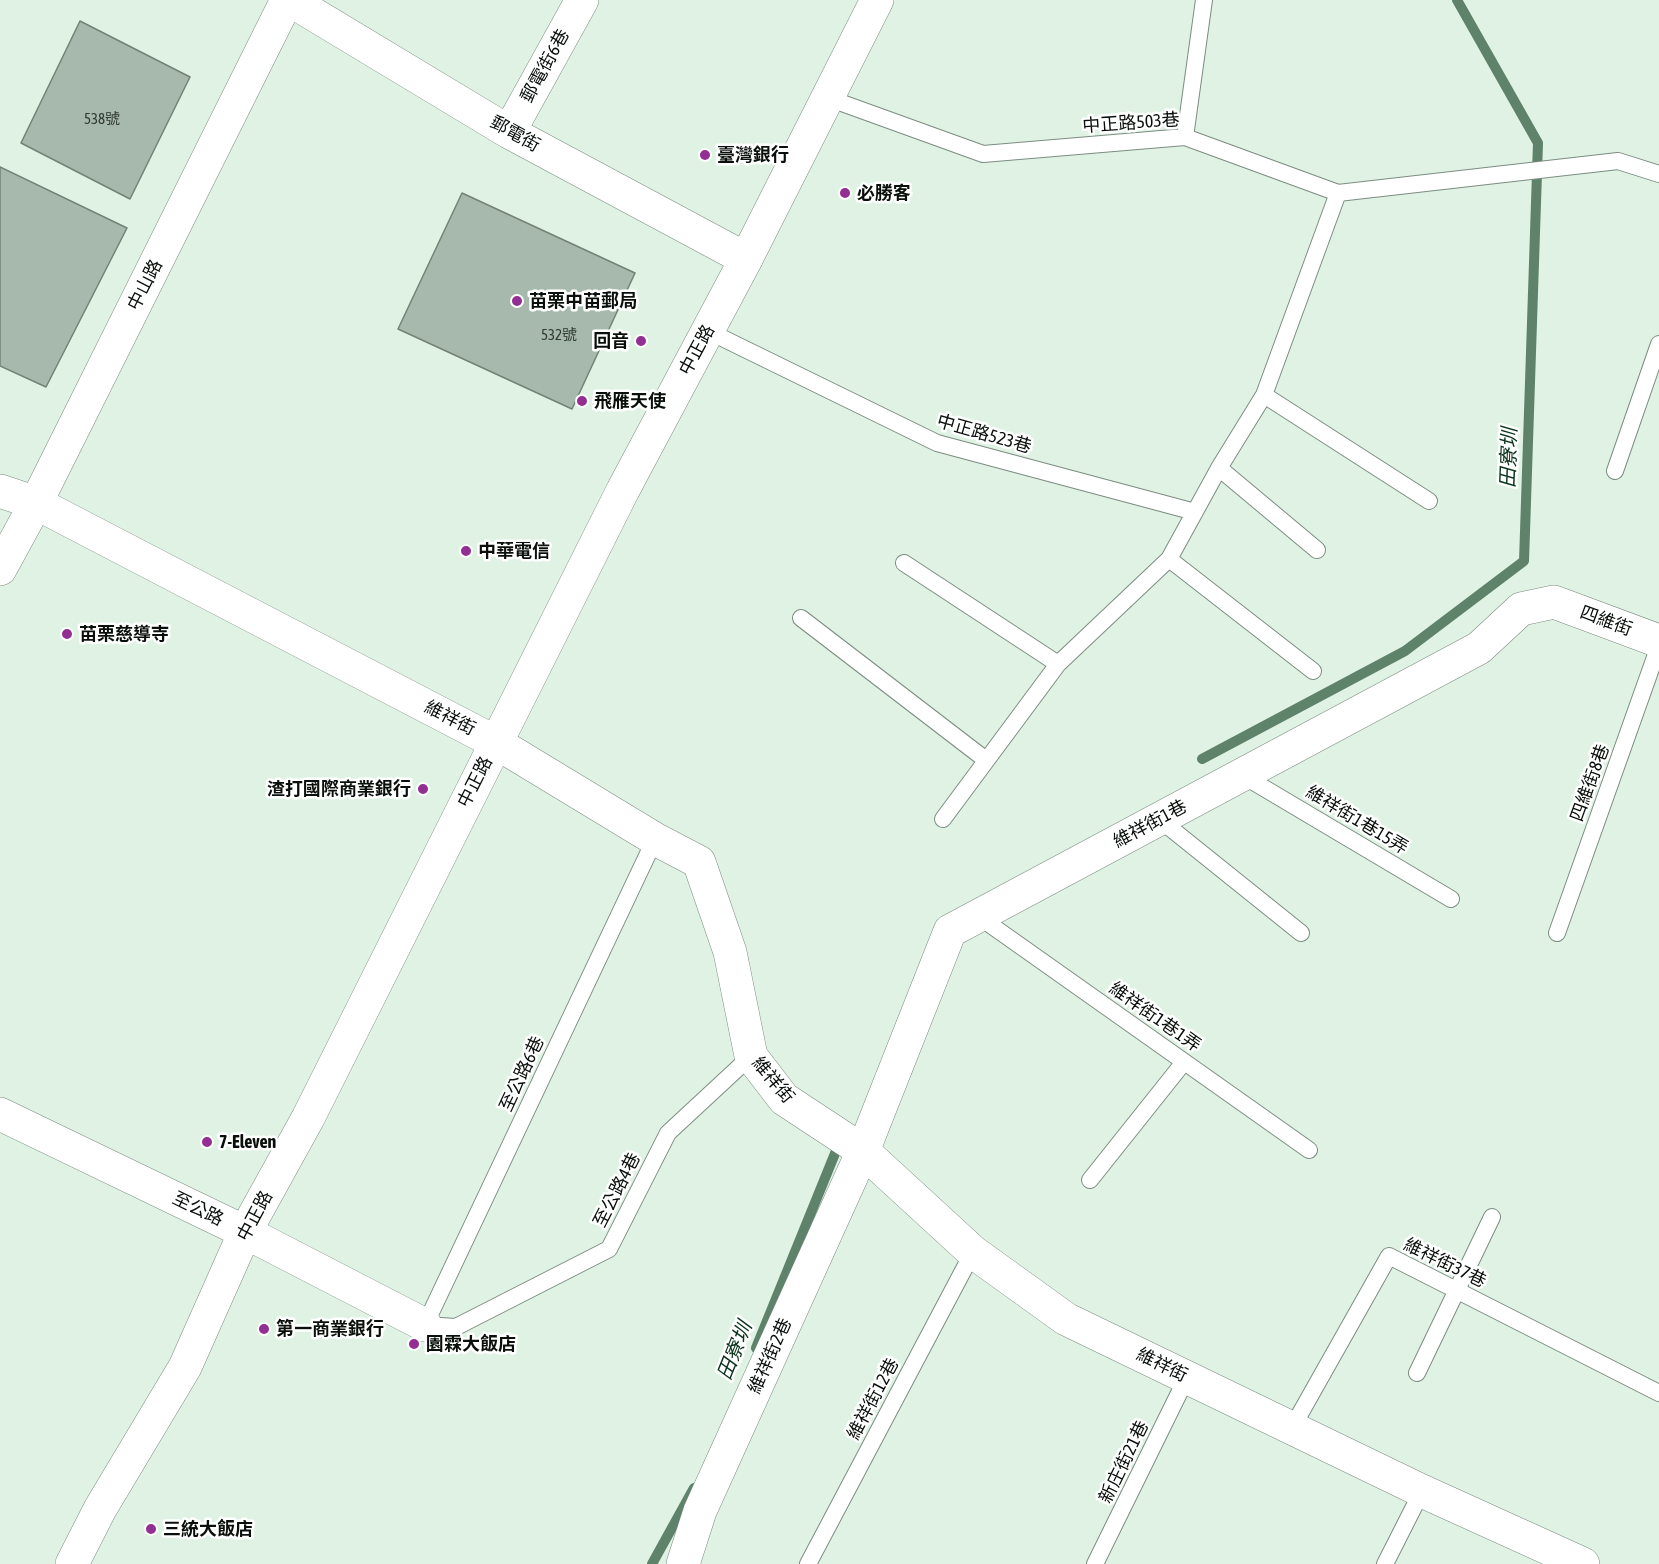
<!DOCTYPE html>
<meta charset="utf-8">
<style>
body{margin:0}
canvas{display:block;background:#dff2e4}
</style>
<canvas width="1659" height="1564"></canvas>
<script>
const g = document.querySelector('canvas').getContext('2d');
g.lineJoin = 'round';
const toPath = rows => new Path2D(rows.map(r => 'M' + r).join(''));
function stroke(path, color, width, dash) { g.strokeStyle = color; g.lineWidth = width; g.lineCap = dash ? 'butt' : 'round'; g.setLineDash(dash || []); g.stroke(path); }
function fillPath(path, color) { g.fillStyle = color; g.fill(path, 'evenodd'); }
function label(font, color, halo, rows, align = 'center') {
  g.font = font + ' "Asap Condensed","Noto Sans TC",sans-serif'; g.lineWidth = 5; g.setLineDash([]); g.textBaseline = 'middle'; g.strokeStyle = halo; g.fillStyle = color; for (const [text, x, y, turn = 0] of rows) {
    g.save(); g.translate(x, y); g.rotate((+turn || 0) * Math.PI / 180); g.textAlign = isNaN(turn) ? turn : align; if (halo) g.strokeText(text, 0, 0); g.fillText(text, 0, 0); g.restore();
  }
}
stroke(toPath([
 [1202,759,1405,651,1524,561,1538,143,1457,0],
 [756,1348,838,1146],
 [652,1564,694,1488]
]), '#5e836a', 10);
const building = toPath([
 [80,21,190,77,130,199,21,143,80,21],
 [0,167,127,228,46,387,0,366,0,167],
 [462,193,635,273,572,409,398,329,462,193]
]);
fillPath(building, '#a7b9ac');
stroke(building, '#728376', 1.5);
const service = toPath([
 [828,98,983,154,1185,137,1338,193,1618,161,1659,174],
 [1185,137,1204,0],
 [708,331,937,443,1195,512],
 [1264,395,1429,501],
 [1219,468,1317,550],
 [1615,471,1659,344],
 [1169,559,1313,671],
 [904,563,1058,664],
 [801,618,986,760],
 [1242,775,1451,899],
 [943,819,1058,664,1169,559,1219,468,1264,395,1338,193],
 [1159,819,1301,933],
 [655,839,425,1325,456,1327,609,1249,668,1133,751,1056],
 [978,916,1309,1150],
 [1557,933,1659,646],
 [1090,1180,1184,1062],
 [1417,1373,1492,1217],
 [1292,1428,1389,1256,1659,1393],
 [808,1564,973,1252],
 [1095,1564,1187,1377],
 [1385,1564,1422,1491]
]);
const minor = toPath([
 [290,0,509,132,746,259],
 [509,132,582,0],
 [0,491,36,503,495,742,655,839,699,862,730,952,751,1056,784,1099,863,1151,973,1252,1066,1319,1422,1491,1583,1564],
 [245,1232,425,1325],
 [683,1564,700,1511,863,1151,950,931,1479,648,1521,609,1554,602,1659,641]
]);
const tertiary = toPath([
 [0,569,36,503,287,0],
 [0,1114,245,1232],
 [72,1564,100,1509,185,1367,245,1232,308,1118,623,490,746,259,877,0]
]);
stroke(service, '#7c8d81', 18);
stroke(minor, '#7c8d81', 34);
stroke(tertiary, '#7c8d81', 34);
stroke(service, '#fff', 16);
stroke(minor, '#fff', 33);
stroke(tertiary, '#fff', 33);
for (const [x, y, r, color] of [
 [705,155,6,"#932e93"],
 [845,193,6,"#932e93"],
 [517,301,6,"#932e93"],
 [641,341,6,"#932e93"],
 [582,401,6,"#932e93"],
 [466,551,6,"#932e93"],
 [67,634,6,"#932e93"],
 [423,789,6,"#932e93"],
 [207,1142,6,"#932e93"],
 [264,1329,6,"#932e93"],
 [414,1344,6,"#932e93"],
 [151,1529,6,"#932e93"]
]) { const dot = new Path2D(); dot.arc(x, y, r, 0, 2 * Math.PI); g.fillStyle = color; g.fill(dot); stroke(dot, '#fff', 2); }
label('15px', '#303a33', null, [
 ["538號",102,119],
 ["532號",559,335]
]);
label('18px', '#090f0b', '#fff', [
 ["郵電街6巷",545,66,-61],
 ["中正路503巷",1131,123,-4],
 ["郵電街",515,134,29],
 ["中山路",145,285,-63],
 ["中正路",697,350,-62],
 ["中正路523巷",984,434,16],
 ["四維街",1606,621,20],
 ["維祥街",450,718,27],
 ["中正路",475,782,-63],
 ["四維街8巷",1590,783,-70],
 ["維祥街1巷15弄",1357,820,31],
 ["維祥街1巷",1150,824,-28],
 ["維祥街1巷1弄",1155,1017,35],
 ["至公路6巷",522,1074,-65],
 ["維祥街",773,1080,50],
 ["至公路4巷",617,1190,-63],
 ["至公路",198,1209,26],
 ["中正路",255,1216,-62],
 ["維祥街37巷",1445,1263,26],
 ["維祥街2巷",770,1356,-66],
 ["維祥街",1162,1365,26],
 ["維祥街12巷",873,1399,-62],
 ["新庄街21巷",1124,1462,-64]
]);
label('bold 18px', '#090f0b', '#fff', [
 ["臺灣銀行",717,155],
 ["必勝客",857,193],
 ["苗栗中苗郵局",529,301],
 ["回音",629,341,"right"],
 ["飛雁天使",594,401],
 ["中華電信",478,551],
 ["苗栗慈導寺",79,634],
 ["渣打國際商業銀行",411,789,"right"],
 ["7-Eleven",219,1142],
 ["第一商業銀行",276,1329],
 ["園霖大飯店",426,1344],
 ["三統大飯店",163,1529]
], 'left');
label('italic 20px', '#0b341c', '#fff', [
 ["田寮圳",1509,458,-88],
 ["田寮圳",735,1351,-68]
]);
</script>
